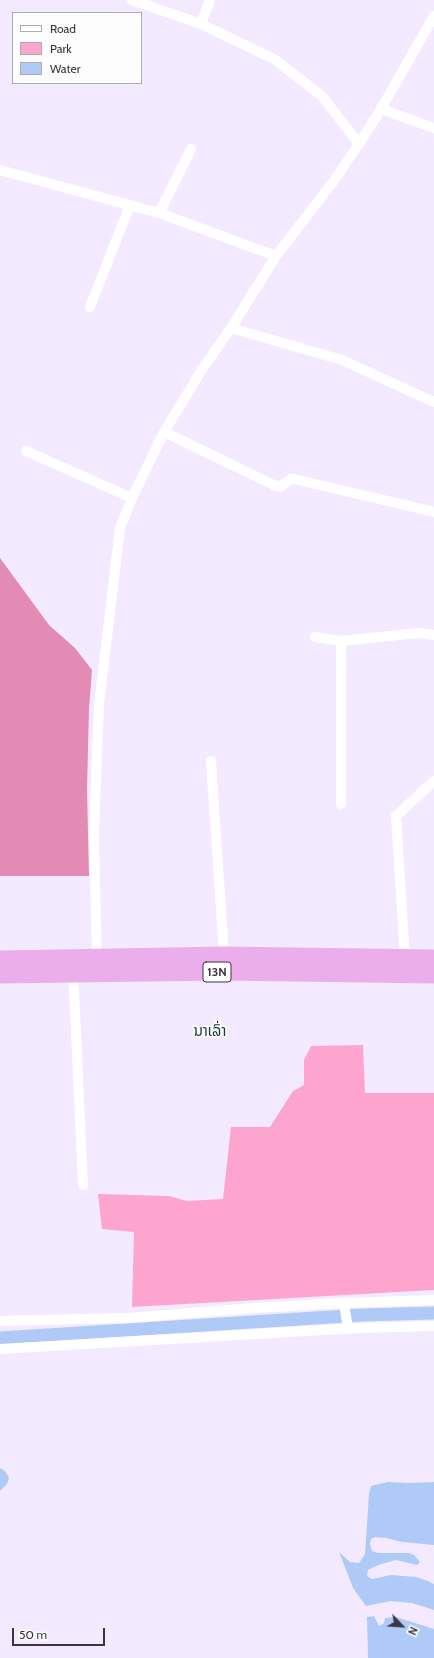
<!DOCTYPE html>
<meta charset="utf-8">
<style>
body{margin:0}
#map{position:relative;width:434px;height:1658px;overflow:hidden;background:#f3eaff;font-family:Cabin,sans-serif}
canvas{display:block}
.legend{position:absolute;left:12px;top:12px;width:130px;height:72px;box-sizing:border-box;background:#fcfcfc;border:1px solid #aeacb0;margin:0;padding:5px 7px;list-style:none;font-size:12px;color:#3a353f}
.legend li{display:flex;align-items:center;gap:8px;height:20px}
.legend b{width:20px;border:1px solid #aeacb0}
.north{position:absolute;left:382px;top:1606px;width:40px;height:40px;-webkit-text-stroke:3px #fcfcfc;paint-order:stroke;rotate:115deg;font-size:11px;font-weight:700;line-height:16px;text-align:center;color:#3a353f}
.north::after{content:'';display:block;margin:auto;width:14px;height:18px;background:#3a353f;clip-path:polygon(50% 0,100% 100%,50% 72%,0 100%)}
.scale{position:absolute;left:12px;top:1628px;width:93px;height:18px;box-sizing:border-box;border:2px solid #3a353f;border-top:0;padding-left:5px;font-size:12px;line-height:14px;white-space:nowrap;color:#3a353f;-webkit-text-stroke:3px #fcfcfc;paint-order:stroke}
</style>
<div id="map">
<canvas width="434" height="1658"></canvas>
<ul class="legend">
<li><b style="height:5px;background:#fff"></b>Road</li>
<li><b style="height:11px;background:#fea5cf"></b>Park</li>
<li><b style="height:11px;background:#b0caf8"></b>Water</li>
</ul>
<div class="north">N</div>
<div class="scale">50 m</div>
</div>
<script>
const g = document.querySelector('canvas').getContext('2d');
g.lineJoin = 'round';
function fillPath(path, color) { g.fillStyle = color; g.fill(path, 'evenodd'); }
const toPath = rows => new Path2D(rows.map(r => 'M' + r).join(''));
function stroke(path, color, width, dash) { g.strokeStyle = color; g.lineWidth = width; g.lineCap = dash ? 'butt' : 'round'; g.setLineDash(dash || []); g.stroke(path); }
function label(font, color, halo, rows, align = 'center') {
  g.font = font + ' Cabin,"Noto Sans Lao",sans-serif'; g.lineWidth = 3.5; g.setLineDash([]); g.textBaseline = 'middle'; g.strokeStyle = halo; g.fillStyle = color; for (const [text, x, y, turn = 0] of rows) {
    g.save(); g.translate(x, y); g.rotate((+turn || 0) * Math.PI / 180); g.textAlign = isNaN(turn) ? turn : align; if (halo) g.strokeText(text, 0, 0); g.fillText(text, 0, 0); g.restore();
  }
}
fillPath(toPath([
 [363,1045,365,1093,434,1093,434,1290,132,1307,134,1232,102,1229,98,1194,169,1196,187,1201,223,1199,231,1127,270,1127,293,1091,304,1085,304,1060,311,1046]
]), '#fea5cf');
fillPath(toPath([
 [0,558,49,625,75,648,92,670,89,709,87,789,89,876,0,876]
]), '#e28bb5');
fillPath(toPath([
 [0,1468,5,1471,9,1478,7,1484,0,1491],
 [388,1482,409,1483,434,1482,434,1545,402,1542,386,1538,375,1537,371,1539,370,1543,372,1551,378,1553,409,1553,414,1555,420,1562,417,1565,396,1560,378,1565,368,1570,367,1576,372,1579,391,1575,416,1577,428,1581,434,1584,434,1610,412,1603,391,1601,366,1606,353,1588,339,1552,350,1562,359,1563,365,1554,369,1494,371,1486],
 [374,1616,379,1626,384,1623,385,1618,396,1617,434,1629,434,1658,368,1658,367,1617]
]), '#b0caf8');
stroke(toPath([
 [0,1338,362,1315,434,1313]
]), '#b0caf8', 13);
stroke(toPath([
 [132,0,201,24,274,59,322,96,359,144],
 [201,24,210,0],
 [381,109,434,128],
 [0,170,159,213,276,256],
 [159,213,191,149],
 [90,307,130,205],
 [231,328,342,360,434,402],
 [164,432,276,486,280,487,291,479,294,479,434,512],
 [26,451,132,498],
 [315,637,341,641],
 [211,761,224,955],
 [341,804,341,641,418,633,434,635],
 [405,958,396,816,434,781],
 [97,962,94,835,99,704,120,528,132,498,164,432,203,368,231,328,276,256,333,182,359,144,381,109,434,16],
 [73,969,83,1185],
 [344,1303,348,1329],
 [0,1321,129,1318,253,1308,344,1303,434,1300],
 [0,1349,358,1328,434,1326]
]), '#fff', 10);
stroke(toPath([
 [0,959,224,955,434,958],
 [0,975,223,972,434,975]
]), '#ecaeea', 17);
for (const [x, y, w] of [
 [217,972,28]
]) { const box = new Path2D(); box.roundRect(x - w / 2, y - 10, w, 20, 3); g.fillStyle = '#fcfcfc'; g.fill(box); stroke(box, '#3a353f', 1); }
label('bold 12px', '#3a353f', null, [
 ["13N",217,972]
]);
label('15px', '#163838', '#fcfcfc', [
 ["ນາເລົ່າ",210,1032]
]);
</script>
